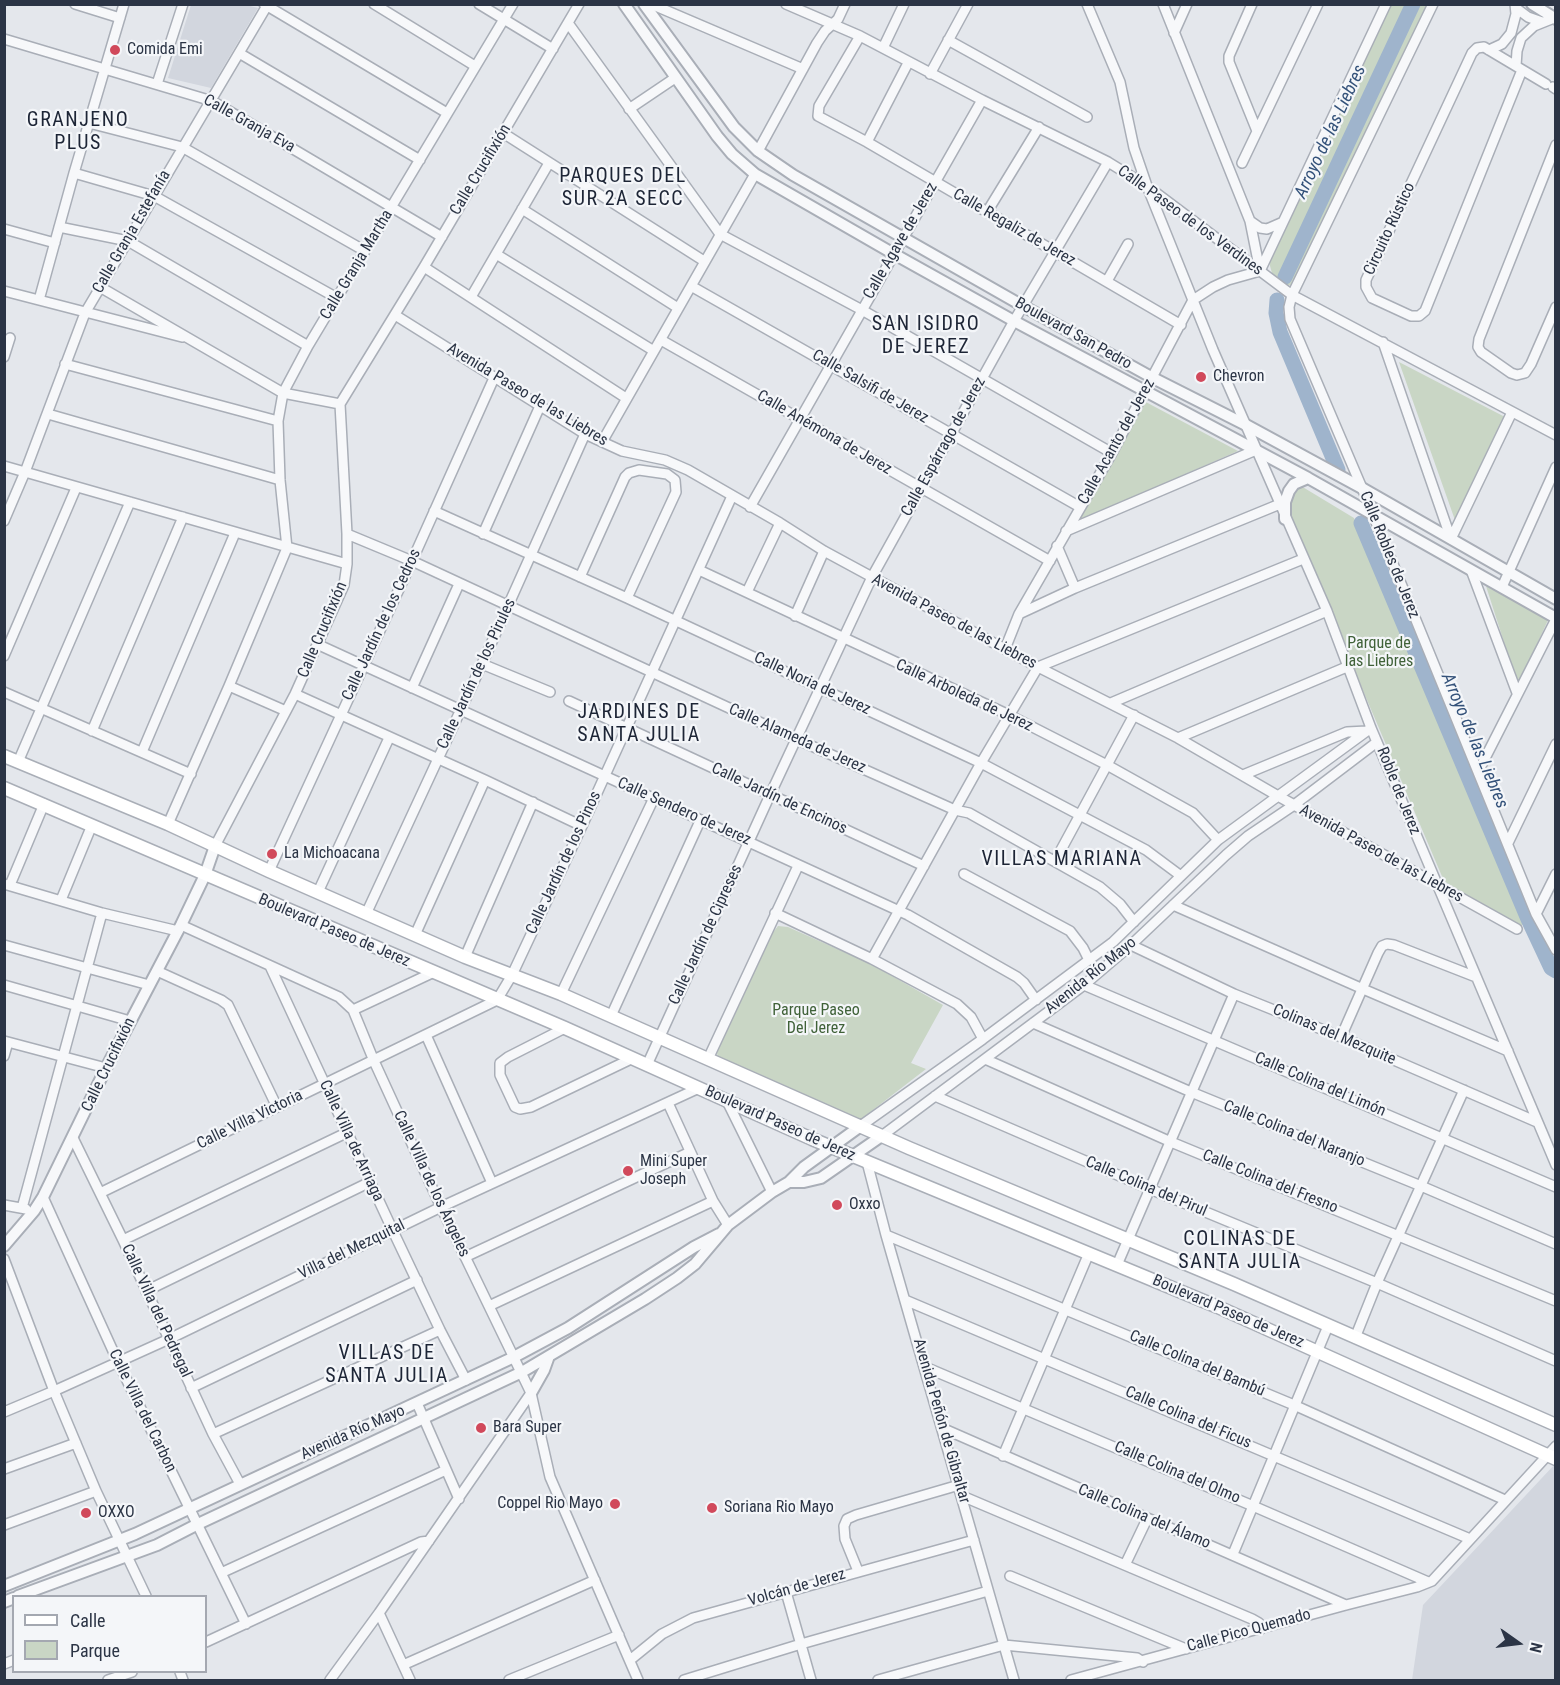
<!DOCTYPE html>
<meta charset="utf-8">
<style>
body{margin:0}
#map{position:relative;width:1560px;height:1685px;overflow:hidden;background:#e4e7ec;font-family:"Roboto Condensed",sans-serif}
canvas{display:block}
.frame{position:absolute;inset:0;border:6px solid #2b3445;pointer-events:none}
.legend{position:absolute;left:12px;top:1595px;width:195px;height:78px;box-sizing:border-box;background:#f4f6f9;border:2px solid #a4a8b1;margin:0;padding:8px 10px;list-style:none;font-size:18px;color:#2b3445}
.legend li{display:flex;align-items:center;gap:12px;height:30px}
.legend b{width:30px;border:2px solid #a4a8b1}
.north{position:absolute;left:1488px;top:1613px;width:60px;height:60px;-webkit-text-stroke:4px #f4f6f9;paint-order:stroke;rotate:104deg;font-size:16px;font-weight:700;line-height:24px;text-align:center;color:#2b3445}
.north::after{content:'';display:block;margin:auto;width:21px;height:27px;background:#2b3445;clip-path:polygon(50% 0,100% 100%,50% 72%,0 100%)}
</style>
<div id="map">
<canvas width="1560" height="1685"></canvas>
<div class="frame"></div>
<ul class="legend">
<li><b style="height:8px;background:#fff"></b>Calle</li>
<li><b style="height:16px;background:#c9d6c5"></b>Parque</li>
</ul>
<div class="north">N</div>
</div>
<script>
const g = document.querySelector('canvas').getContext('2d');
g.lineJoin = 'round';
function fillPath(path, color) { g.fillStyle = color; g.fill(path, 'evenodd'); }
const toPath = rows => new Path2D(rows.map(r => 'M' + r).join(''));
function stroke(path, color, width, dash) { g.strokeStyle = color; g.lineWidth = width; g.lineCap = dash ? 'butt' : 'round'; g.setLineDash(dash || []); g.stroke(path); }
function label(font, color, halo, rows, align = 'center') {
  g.font = font + ' "Roboto Condensed",sans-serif'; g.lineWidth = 4.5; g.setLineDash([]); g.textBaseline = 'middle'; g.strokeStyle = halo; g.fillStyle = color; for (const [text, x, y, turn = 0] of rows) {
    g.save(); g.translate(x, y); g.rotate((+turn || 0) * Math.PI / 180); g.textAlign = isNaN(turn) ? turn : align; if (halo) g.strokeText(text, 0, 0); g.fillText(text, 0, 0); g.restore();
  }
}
fillPath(toPath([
 [191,5,246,5,258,8,211,88,168,78],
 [1555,1464,1555,1680,1412,1680,1423,1605]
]), '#d2d6de');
fillPath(toPath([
 [1390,5,1428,5,1314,237,1294,284,1286,286,1273,277,1269,262],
 [1399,362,1505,417,1456,523],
 [1142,400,1238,451,1072,524],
 [1301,486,1354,518,1525,920,1520,929,1444,881,1290,519,1287,503,1292,492],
 [1486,586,1548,620,1518,686],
 [778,926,788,927,871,964,943,1005,911,1063,926,1069,860,1120,718,1058,717,1053,728,1026,770,936]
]), '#c9d6c5');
stroke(toPath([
 [1285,277,1413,4],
 [1277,300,1276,313,1280,332,1338,470],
 [1361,523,1528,919,1551,968,1556,971]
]), '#9fb4cc', 15);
const minor = toPath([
 [75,4,120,18],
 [264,4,447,113],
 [374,4,475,66],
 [479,4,553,49],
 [651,4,803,69],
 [786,4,860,36,982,100,1108,162,1147,186,1292,295,1556,435],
 [1087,4,1120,82,1134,148,1147,186,1213,350,1327,611,1371,728,1556,1165],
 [1163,4,1250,221,1260,271],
 [1252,4,1229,56,1229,62,1257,131],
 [1433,4,1292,295,1289,307,1290,319,1362,488,1536,914,1556,950],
 [1516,8,1528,17,1542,22],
 [568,23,720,234,862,310,1112,453],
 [1174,33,1187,4],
 [860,36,819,106,818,116,867,142,1181,325],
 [4,39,212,101,442,237],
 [948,40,1087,117],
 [883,48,904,4],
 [1489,50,1502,44,1511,33,1516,14,1515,4],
 [239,53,420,160],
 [1516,66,1517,51,1521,38,1534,26,1554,18,1556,16],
 [1522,70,1425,311,1419,316,1411,316,1372,298,1366,287,1366,280,1472,53,1477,48,1484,47,1546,84],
 [930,74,968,4],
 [157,84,183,4],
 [1553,87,1556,89],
 [629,109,675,78],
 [89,123,182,147,365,251],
 [503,133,704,261],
 [867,142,908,63],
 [1556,145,1479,339,1478,347,1481,352,1511,373,1517,375,1525,373,1531,364,1556,307],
 [758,151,817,43,825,31,838,19,845,4],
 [1242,163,1318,4],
 [74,173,154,196,337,298],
 [522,209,678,308],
 [987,212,1039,127],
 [1250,221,1260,228,1267,229,1283,222],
 [59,227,128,241,308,346],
 [4,229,55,243],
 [496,254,654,351],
 [424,267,626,398],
 [1260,271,1386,4],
 [1107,281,1128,244],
 [691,286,1080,507],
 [100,287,283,393,340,404],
 [4,291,182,337],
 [471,297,549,163],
 [39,300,74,173,124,4],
 [395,315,585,434,622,451,665,460,688,470,780,523,824,551,1038,667,1178,738,1278,796,1517,929],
 [661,340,1050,561],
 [1383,342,1451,539],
 [4,357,10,338],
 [65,364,278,421],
 [48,414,280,480],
 [602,442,755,174],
 [4,466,347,564],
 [750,507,982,100],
 [434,511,627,598,981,763,1146,850,1181,876],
 [4,521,25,472,85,313,268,4],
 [1066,531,1256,450],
 [347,534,412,561,796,739,955,810,969,813,1100,887,1120,904,1134,922],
 [483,534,540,406],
 [1451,539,1512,412],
 [1057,546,1075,588],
 [699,570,1009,715,1107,765,1193,813,1218,840],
 [1471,570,1517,693],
 [580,577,625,477,629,473,639,470,667,474,675,480,676,492,627,598],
 [1502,587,1556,467],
 [747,592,780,523],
 [1019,614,1075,588,1280,504],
 [795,616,824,551],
 [319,645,908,915,1017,977,1024,983,1036,1000],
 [1005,649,1019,614,1112,453,1193,300,1213,287,1228,280,1260,271],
 [4,656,76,488],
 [482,664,550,692],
 [229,686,286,711],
 [412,688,459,584],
 [4,692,191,774],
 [295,694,485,780,582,826],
 [569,701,924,866],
 [1111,703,1327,611],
 [92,731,183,517],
 [1178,738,1349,666],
 [142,752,235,533],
 [18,762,130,502],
 [1478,772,1556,619],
 [1243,775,1347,732,1367,731],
 [168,824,229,686,287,548,280,480,278,421,283,393,308,346,513,4],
 [1508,843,1556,744],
 [215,846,295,694,344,585,347,564,347,534,340,404,424,267,579,4],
 [1055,861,1134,715],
 [269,871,412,561,494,378],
 [964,874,1070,931,1083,948,1089,960],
 [4,884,102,913,178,931],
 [10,885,44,804],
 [318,892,389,738],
 [61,900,92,825],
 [1173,905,1363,989,1508,1051],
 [775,913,872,959,957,1004,971,1017,983,1039],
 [366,914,482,664,585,434],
 [1536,914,1556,874],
 [181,925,339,997,353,1010,374,1061,441,1207,531,1393,550,1477,638,1680],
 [415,935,485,780],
 [4,945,149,985],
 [1131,945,1234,994,1341,1037,1537,1122],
 [465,957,533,802],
 [872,959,981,763,1038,667,1303,559],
 [270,966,393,1231,440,1330,466,1380],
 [157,971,221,1000,228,1005,277,1107],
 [4,985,130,1021],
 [1084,985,1556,1187],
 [561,994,653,800],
 [353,1010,432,973],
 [611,1016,700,821],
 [1033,1023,1191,1092,1421,1186,1556,1244],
 [565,1028,508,1057,500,1063,500,1075,515,1107,520,1109,531,1107,631,1059],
 [426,1035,492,1183],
 [1341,1037,1378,953,1382,946,1387,944,1394,945,1476,977],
 [4,1041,106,1068],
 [4,1056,8,1042],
 [708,1059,798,866],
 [985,1059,1171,1142,1556,1301],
 [647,1065,770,795,872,577,1014,321,1108,162],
 [935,1096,1150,1189,1377,1283,1556,1361],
 [727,1101,772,1192],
 [668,1103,713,1201,728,1225],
 [862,1125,983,1039,1113,942,1218,840,1371,728],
 [883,1135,1084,985,1131,945,1226,855,1248,836,1294,805,1377,742],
 [73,1138,123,1240,213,1434,240,1484],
 [867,1162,886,1235,1014,1680],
 [100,1193,497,1000,512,975,582,826,732,496],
 [43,1197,118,1362,246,1624],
 [4,1205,26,1209],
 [22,1208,102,913],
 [886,1235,1294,1405,1505,1500],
 [123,1240,346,1133],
 [465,1257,690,1152],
 [4,1259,54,1391,96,1491,146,1596],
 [1117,1265,1234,994],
 [146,1291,370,1182],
 [905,1300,1470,1539],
 [489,1306,713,1201],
 [1355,1338,1377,1283,1464,1090],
 [925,1367,1253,1506,1428,1582],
 [191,1388,417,1280],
 [417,1403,459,1499],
 [4,1412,54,1391,169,1339,441,1207,699,1088],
 [942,1428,1346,1605],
 [213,1434,440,1330],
 [1003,1456,1089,1253],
 [4,1469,76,1443],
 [962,1496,1252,1619,1259,1623,1261,1629],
 [4,1525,96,1491],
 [1233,1554,1328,1326],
 [1125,1565,1147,1519],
 [858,1571,845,1539,844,1526,847,1519,856,1515,959,1485],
 [221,1573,446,1470],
 [1010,1576,1186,1649],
 [786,1592,811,1680],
 [379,1613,410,1680],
 [206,1642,421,1542,429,1541],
 [630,1660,662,1634,693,1618,974,1540],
 [4,1664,14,1660],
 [403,1665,595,1580],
 [180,1672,183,1680],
 [108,1680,132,1672],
 [330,1680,379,1613,531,1393],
 [509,1680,619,1635],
 [684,1680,801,1644,988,1591],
 [878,1680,1004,1645,1137,1658,1143,1662],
 [1071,1680,1346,1605,1417,1587,1432,1581,1556,1446]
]);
const tertiary = toPath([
 [624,4,717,136,732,154,755,174,894,254,1014,321,1308,478,1556,618],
 [644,4,734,127,758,151,793,175,1023,306,1153,378,1246,425,1362,488,1556,599],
 [1532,4,1556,19],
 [1285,519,1285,502,1289,491,1294,484,1308,478],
 [789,1182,804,1182,821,1178,883,1135],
 [4,1246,34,1211,43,1197,106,1068,181,925,205,875,215,846],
 [531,1393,544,1370,549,1356],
 [4,1586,135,1534,512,1358,568,1328,694,1247,719,1234],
 [18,1596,157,1545,198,1524,522,1372,645,1299,677,1278,695,1264,728,1225,772,1192,789,1182,804,1167,862,1125],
 [4,1602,14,1598]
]);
const secondary = toPath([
 [4,756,168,824,269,871,465,957,561,994,909,1148,1234,1284,1556,1425],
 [4,788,565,1028,812,1139,1218,1307,1556,1459]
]);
stroke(minor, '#a9aeb7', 12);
stroke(tertiary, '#a9aeb7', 14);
stroke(secondary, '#a9aeb7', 15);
stroke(minor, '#f7f8fa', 9);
stroke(tertiary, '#f7f8fa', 10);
stroke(secondary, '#fff', 12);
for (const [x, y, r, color] of [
 [115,50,6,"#d1495b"],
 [1201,377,6,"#d1495b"],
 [272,854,6,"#d1495b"],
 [628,1171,6,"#d1495b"],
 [837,1205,6,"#d1495b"],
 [481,1428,6,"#d1495b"],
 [615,1504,6,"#d1495b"],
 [712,1508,6,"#d1495b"],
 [86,1513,6,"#d1495b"]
]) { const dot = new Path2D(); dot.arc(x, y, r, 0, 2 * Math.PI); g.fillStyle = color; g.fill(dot); stroke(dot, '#f4f6f9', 2); }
label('16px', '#2b3445', '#f4f6f9', [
 ["Comida Emi",127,50],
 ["Chevron",1213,377],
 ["La Michoacana",284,854],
 ["Mini Super",640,1162],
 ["Joseph",640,1180],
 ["Oxxo",849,1205],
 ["Bara Super",493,1428],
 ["Coppel Rio Mayo",603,1504,"right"],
 ["Soriana Rio Mayo",724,1508],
 ["OXXO",98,1513]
], 'left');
label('16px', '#2b3445', '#f4f6f9', [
 ["Calle Granja Eva",249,124,29],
 ["Calle Crucifixión",481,170,-59],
 ["Calle Paseo de los Verdines",1190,221,36],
 ["Calle Regaliz de Jerez",1014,228,30],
 ["Circuito Rústico",1390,229,-65],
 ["Calle Granja Estefanía",132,232,-60],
 ["Calle Agave de Jerez",901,241,-60],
 ["Calle Granja Martha",357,265,-59],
 ["Boulevard San Pedro",1073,334,29],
 ["Calle Salsifi de Jerez",870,387,30],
 ["Avenida Paseo de las Liebres",527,395,31],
 ["Calle Anémona de Jerez",824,433,30],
 ["Calle Acanto del Jerez",1117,442,-61],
 ["Calle Espárrago de Jerez",944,447,-61],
 ["Calle Robles de Jerez",1389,555,68],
 ["Avenida Paseo de las Liebres",954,622,28],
 ["Calle Jardín de los Cedros",382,625,-65],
 ["Calle Crucifixión",323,630,-67],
 ["Calle Jardín de los Pirules",477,674,-65],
 ["Calle Noria de Jerez",812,684,25],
 ["Calle Arboleda de Jerez",964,696,25],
 ["Calle Alameda de Jerez",797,739,24],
 ["Roble de Jerez",1398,791,68],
 ["Calle Jardín de Encinos",779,799,25],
 ["Calle Sendero de Jerez",684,812,24],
 ["Avenida Paseo de las Liebres",1381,854,29],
 ["Calle Jardín de los Pinos",564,863,-65],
 ["Boulevard Paseo de Jerez",334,931,23],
 ["Calle Jardín de Cipreses",706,935,-65],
 ["Avenida Río Mayo",1091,976,-39],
 ["Colinas del Mezquite",1334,1035,23],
 ["Calle Crucifixión",109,1065,-64],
 ["Calle Colina del Limón",1320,1085,23],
 ["Calle Villa Victoria",250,1120,-26],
 ["Boulevard Paseo de Jerez",780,1124,24],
 ["Calle Colina del Naranjo",1294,1134,22],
 ["Calle Villa de Arriaga",351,1141,65],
 ["Calle Colina del Fresno",1270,1182,22],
 ["Calle Villa de los Ángeles",431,1184,65],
 ["Calle Colina del Pirul",1146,1187,23],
 ["Villa del Mezquital",352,1250,-26],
 ["Calle Villa del Pedregal",156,1311,65],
 ["Boulevard Paseo de Jerez",1228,1312,23],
 ["Calle Colina del Bambú",1197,1364,23],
 ["Calle Villa del Carbon",142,1411,64],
 ["Calle Colina del Ficus",1188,1418,23],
 ["Avenida Peñón de Gibraltar",941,1421,74],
 ["Avenida Río Mayo",353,1433,-24],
 ["Calle Colina del Olmo",1177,1473,23],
 ["Calle Colina del Álamo",1144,1517,23],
 ["Volcán de Jerez",797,1588,-16],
 ["Calle Pico Quemado",1249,1631,-15]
]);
label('16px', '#3f6138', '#f4f6f9', [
 ["Parque de",1379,644],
 ["las Liebres",1379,662],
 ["Parque Paseo",816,1011],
 ["Del Jerez",816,1029]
]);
label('italic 18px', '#34527a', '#f4f6f9', [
 ["Arroyo de las Liebres",1331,132,-65],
 ["Arroyo de las Liebres",1474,741,67]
]);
g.letterSpacing = '1.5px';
label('20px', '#1d2536', '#f4f6f9', [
 ["GRANJENO",78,121],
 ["PLUS",78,144],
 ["PARQUES DEL",623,177],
 ["SUR 2A SECC",623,200],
 ["SAN ISIDRO",926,325],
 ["DE JEREZ",926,348],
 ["JARDINES DE",639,713],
 ["SANTA JULIA",639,736],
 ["VILLAS MARIANA",1062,860],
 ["COLINAS DE",1240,1240],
 ["SANTA JULIA",1240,1263],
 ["VILLAS DE",387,1354],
 ["SANTA JULIA",387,1377]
]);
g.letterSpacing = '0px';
</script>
